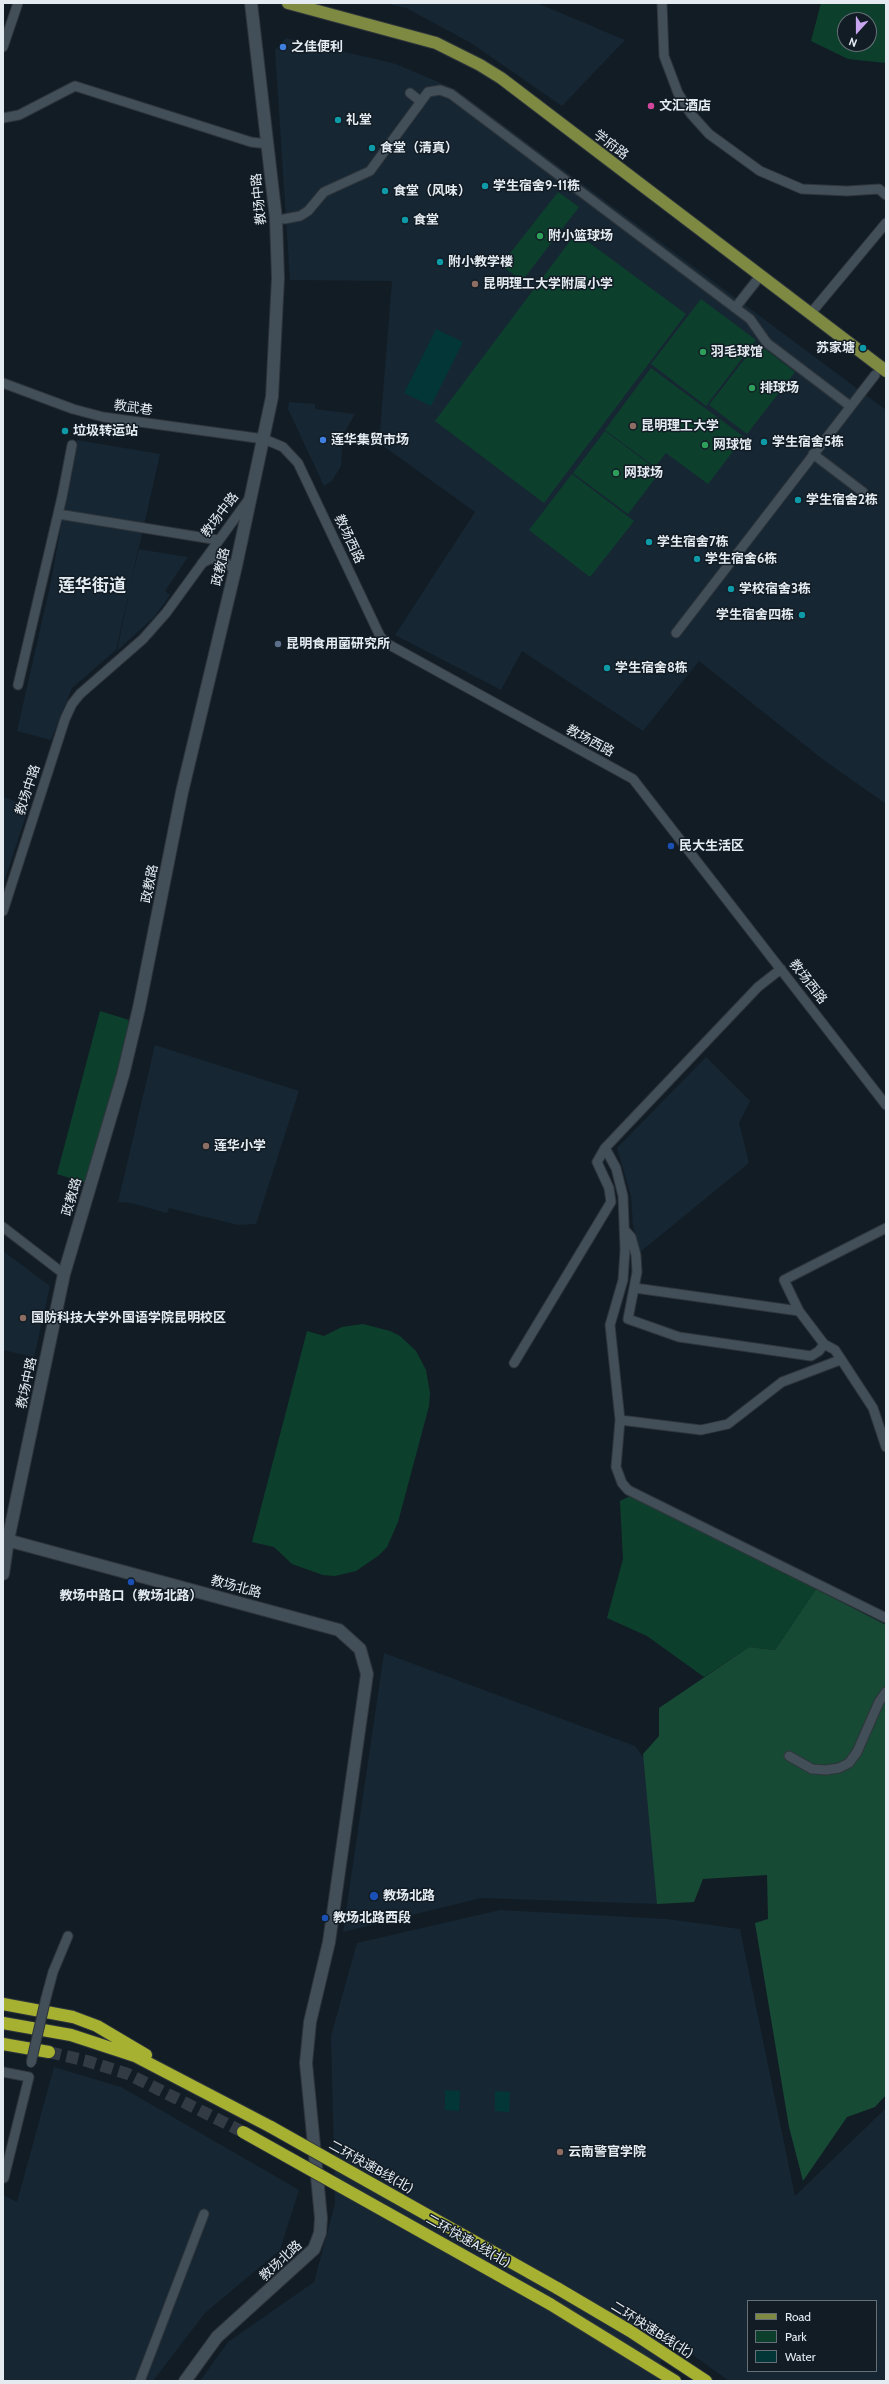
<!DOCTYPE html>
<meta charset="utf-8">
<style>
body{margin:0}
#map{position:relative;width:889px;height:2384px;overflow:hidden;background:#121c25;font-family:Cabin,sans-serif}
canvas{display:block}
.frame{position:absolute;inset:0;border:4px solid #e4ebf1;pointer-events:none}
.legend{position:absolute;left:747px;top:2300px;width:130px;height:72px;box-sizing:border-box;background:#121c25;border:1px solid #666f77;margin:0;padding:5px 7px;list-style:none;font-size:12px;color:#e4ebf1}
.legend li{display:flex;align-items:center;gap:8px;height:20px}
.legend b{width:20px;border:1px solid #666f77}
.north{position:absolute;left:837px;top:12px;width:40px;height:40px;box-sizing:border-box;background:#121c25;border:1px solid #666f77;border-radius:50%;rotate:201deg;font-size:11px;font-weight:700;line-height:16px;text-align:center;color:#e4ebf1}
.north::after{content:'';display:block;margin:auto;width:14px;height:18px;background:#c8a5ef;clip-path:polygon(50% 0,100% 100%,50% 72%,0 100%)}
</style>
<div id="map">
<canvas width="889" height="2384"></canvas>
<div class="frame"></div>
<ul class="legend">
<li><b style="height:5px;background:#7e8941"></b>Road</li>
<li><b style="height:11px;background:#0d402c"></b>Park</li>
<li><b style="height:11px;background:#033637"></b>Water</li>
</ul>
<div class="north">N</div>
</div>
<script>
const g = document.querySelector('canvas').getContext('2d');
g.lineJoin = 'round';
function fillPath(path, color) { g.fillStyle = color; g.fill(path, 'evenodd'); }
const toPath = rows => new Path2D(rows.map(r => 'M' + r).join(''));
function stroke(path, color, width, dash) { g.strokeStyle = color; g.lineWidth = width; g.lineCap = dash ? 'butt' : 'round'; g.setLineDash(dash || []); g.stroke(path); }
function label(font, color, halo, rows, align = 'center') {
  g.font = font + ' Cabin,"Noto Sans SC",sans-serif'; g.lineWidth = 3; g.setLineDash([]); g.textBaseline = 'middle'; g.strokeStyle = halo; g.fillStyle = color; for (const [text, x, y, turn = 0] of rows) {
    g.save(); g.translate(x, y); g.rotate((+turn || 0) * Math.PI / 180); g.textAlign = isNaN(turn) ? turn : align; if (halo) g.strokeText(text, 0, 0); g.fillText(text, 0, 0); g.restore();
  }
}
fillPath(toPath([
 [384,3,537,3,625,40,562,106,471,43,406,8],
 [286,38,396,64,455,89,886,410,886,804,825,761,699,661,643,731,522,651,501,690,395,635,475,512,379,443,392,281,290,280,275,50],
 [289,402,315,404,315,409,355,414,343,435,341,466,332,481,324,486,288,409],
 [77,440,160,454,116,650,72,688,51,740,17,731,50,586],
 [138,549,188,557,165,591,170,595,155,616,117,651],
 [3,797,29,806,3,885],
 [155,1045,299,1091,256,1224,238,1225,169,1208,167,1213,131,1203,118,1202],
 [706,1057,750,1101,739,1123,749,1163,640,1252,633,1226,631,1196,617,1148],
 [3,1251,50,1286,34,1357,3,1350],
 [384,1653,635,1746,677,1806,657,1904,481,1898,343,1932],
 [500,1910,667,1919,740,1929,795,2196,886,2108,886,2381,729,2381,665,2335,658,2381,200,2381,228,2342,314,2282,335,2204,331,2036,357,1943],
 [748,2301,876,2301,876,2371,748,2371],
 [54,2067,121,2087,299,2190,280,2250,205,2313,153,2381,3,2381,3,2195,17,2202]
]), '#162633');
fillPath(toPath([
 [821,3,886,3,886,63,848,59,811,41],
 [845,20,869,20,869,44,845,44],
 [558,192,579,207,522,281,501,265],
 [576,233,686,314,544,503,435,421],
 [701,299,756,340,706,406,651,364],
 [757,343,795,372,747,434,709,405],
 [651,368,744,437,708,484,666,453,655,467,605,430],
 [605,431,660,472,628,514,573,473],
 [572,474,634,521,590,577,529,530],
 [100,1011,129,1020,124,1056,86,1183,57,1174],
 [363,1324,390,1331,400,1336,416,1351,426,1370,430,1393,429,1406,398,1522,387,1547,378,1556,356,1571,335,1576,323,1575,292,1564,274,1547,252,1542,307,1331,324,1336,342,1327],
 [630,1496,677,1517,816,1589,775,1650,749,1647,704,1677,647,1636,607,1618,623,1559,620,1501]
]), '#0d402c');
fillPath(toPath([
 [816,1589,886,1625,886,2095,875,2107,847,2117,803,2181,789,2127,755,1923,768,1919,767,1875,703,1879,694,1902,657,1904,643,1754,659,1736,659,1708,749,1647,775,1650]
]), '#174a34');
fillPath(toPath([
 [436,329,463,342,431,406,404,393],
 [445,2090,460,2091,459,2111,445,2110],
 [495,2091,510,2092,509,2112,495,2111]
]), '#033637');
stroke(toPath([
 [49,2052,87,2061,128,2074,243,2132]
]), '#323b44', 12, [12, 6]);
const street = toPath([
 [662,3,664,56,678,93,691,114,709,134,760,171,802,189,847,191,879,189,886,195],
 [3,47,18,3],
 [410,93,420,101],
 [3,118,19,115,75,86,251,142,267,144],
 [284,219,300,216,308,211,324,192,370,171,428,92,440,90,451,94,750,319,767,343,850,406],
 [735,308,761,275],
 [811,313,886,223],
 [3,383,73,409,103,417,264,439,283,447,298,463,380,636,386,643,633,779,886,1105],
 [813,454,863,492],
 [58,514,218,540],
 [202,563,210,559,221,559,235,570],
 [676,633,875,375],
 [18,685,62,497,72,445],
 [3,911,65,719,72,704,80,694,143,639,166,613,249,499],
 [605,1148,616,1168,623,1196,625,1250,623,1280,610,1325,620,1420,616,1467,622,1483,628,1490,886,1618],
 [3,1227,64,1274],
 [886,1228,784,1280,799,1311,824,1344,835,1350,873,1408,886,1447],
 [624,1229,631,1237,636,1255,637,1272,628,1319,679,1337,811,1356,819,1351,824,1344],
 [635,1288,799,1311],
 [514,1363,611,1202,609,1188,597,1162,605,1148,758,987,781,969],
 [620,1420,701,1430,728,1424,782,1382,840,1360],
 [789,1756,812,1769,826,1770,839,1768,849,1763,857,1752,879,1702,886,1692],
 [46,1998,53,1972,68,1936],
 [3,2072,29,2077,4,2178],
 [140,2381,204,2214]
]);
const secondary = toPath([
 [3,1539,339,1630,360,1649,367,1674,329,1942,310,2022,306,2063,321,2218,320,2233,314,2249,217,2337,185,2381],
 [3,1574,8,1540,64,1274,123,1075,139,1008,182,792,236,566,272,397,278,278,276,219,251,3]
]);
const primary = toPath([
 [288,3,436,43,480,65,501,78,886,371]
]);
const highway = toPath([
 [3,2004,73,2017,97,2026,146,2055],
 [3,2023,71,2035,135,2056,271,2127],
 [3,2044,49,2052],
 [557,2288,630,2331,706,2381],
 [550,2304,675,2381]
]);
stroke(street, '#2e353b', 11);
stroke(secondary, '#2e353b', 14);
stroke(primary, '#2e353b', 14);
stroke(highway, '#2e353b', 14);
stroke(street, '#424e58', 9);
stroke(secondary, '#424e58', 12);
stroke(primary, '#7e8941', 12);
stroke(highway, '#a6b031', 12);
const streetBridge = toPath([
 [31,2063,46,1998]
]);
const highwayBridge = toPath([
 [271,2127,557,2288],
 [243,2132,550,2304]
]);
stroke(streetBridge, '#2e353b', 11, []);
stroke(highwayBridge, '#2e353b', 14, []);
stroke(streetBridge, '#424e58', 9);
stroke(highwayBridge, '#a6b031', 12);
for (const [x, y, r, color] of [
 [283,47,4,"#3f7fe0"],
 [651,106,4,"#d1479c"],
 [338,120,4,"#0f9aa8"],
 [372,148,4,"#0f9aa8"],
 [485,186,4,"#0f9aa8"],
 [385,191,4,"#0f9aa8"],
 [405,220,4,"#0f9aa8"],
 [540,236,4,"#2e9e5b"],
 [440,262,4,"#0f9aa8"],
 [475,284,4,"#8d6e63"],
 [863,348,4,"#0f9aa8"],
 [703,352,4,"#2e9e5b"],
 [752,388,4,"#2e9e5b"],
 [633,426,4,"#8d6e63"],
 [65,431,4,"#0f9aa8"],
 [323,440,4,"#3f7fe0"],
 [764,442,4,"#0f9aa8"],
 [705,445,4,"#2e9e5b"],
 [616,473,4,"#2e9e5b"],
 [798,500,4,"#0f9aa8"],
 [649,542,4,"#0f9aa8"],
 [697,559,4,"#0f9aa8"],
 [731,589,4,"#0f9aa8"],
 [802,615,4,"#0f9aa8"],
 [278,644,4,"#5c6f8a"],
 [607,668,4,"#0f9aa8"],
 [671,846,4,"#1a4fb4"],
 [206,1146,4,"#8d6e63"],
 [23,1318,4,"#8d6e63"],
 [131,1582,4,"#1a4fb4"],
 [374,1896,5,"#1a4fb4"],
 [325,1918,4,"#1a4fb4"],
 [560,2152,4,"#8d6e63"]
]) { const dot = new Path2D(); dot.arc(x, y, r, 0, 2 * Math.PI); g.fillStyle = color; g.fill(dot); stroke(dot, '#121c25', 1.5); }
label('bold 13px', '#e4ebf1', '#121c25', [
 ["之佳便利",291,47],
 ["文汇酒店",659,106],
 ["礼堂",346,120],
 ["食堂（清真）",380,148],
 ["学生宿舍9-11栋",493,186],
 ["食堂（风味）",393,191],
 ["食堂",413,220],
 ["附小篮球场",548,236],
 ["附小教学楼",448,262],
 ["昆明理工大学附属小学",483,284],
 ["苏家塘",855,348,"right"],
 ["羽毛球馆",711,352],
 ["排球场",760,388],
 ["昆明理工大学",641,426],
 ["垃圾转运站",73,431],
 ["莲华集贸市场",331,440],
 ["学生宿舍5栋",772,442],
 ["网球馆",713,445],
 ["网球场",624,473],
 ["学生宿舍2栋",806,500],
 ["学生宿舍7栋",657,542],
 ["学生宿舍6栋",705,559],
 ["学校宿舍3栋",739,589],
 ["学生宿舍四栋",794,615,"right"],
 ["昆明食用菌研究所",286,644],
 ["学生宿舍8栋",615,668],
 ["民大生活区",679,846],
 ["莲华小学",214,1146],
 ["国防科技大学外国语学院昆明校区",31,1318],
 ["教场中路口（教场北路）",131,1596,"center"],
 ["教场北路",383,1896],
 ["教场北路西段",333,1918],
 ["云南警官学院",568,2152]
], 'left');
label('13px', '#e4ebf1', '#121c25', [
 ["学府路",611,145,37],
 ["教场中路",259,199,-96],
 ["教武巷",133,408,8],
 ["教场中路",220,515,-53],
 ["教场西路",349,539,65],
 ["政教路",221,567,-77],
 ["教场西路",590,741,28],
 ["教场中路",28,790,-72],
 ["政教路",150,884,-79],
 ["教场西路",808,982,52],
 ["政教路",72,1197,-74],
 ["教场中路",27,1383,-78],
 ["教场北路",236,1587,15],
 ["二环快速B线(北)",371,2167,29],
 ["二环快速A线(北)",468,2241,29],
 ["教场北路",281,2261,-43],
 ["二环快速B线(北)",652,2330,32]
]);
label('bold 17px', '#e4ebf1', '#121c25', [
 ["莲华街道",92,586]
]);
</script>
